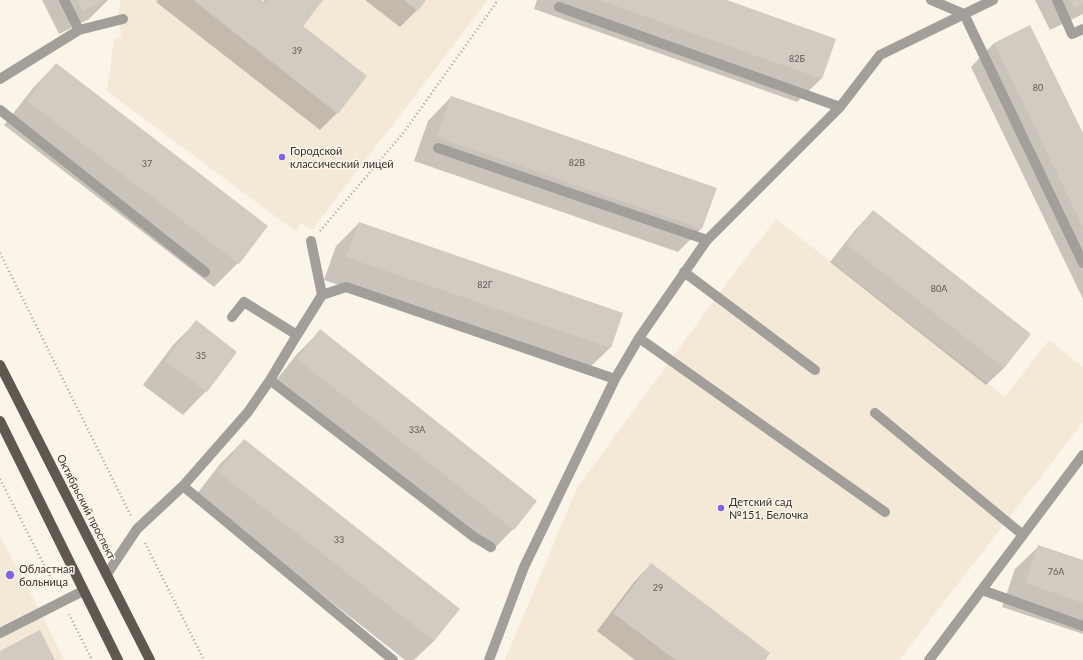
<!DOCTYPE html>
<meta charset="utf-8">
<style>
body{margin:0}
canvas{display:block;background:#fbf4e9}
</style>
<canvas width="1083" height="660"></canvas>
<script>
const g = document.querySelector('canvas').getContext('2d');
g.lineJoin = 'round';
function fillPath(path, color) { g.fillStyle = color; g.fill(path, 'evenodd'); }
const toPath = rows => new Path2D(rows.map(r => 'M' + r).join(''));
function stroke(path, color, width, dash) { g.strokeStyle = color; g.lineWidth = width; g.lineCap = dash ? 'butt' : 'round'; g.setLineDash(dash || []); g.stroke(path); }
function label(font, color, halo, rows, align = 'center') {
  g.font = font + ' Lato,sans-serif'; g.lineWidth = 3; g.setLineDash([]); g.textBaseline = 'middle'; g.strokeStyle = halo; g.fillStyle = color; for (const [text, x, y, turn = 0] of rows) {
    g.save(); g.translate(x, y); g.rotate((+turn || 0) * Math.PI / 180); g.textAlign = isNaN(turn) ? turn : align; if (halo) g.strokeText(text, 0, 0); g.fillText(text, 0, 0); g.restore();
  }
}
fillPath(toPath([
 [121,0,488,0,312,230,301,223,295,231,107,91,114,40,121,36,118,14],
 [776,219,1005,397,1049,340,1083,367,1083,422,899,660,505,660,577,488,727,283],
 [0,536,41,613,64,660,0,660]
]), '#f4e8d7');
fillPath(toPath([
 [42,0,108,0,89,19,59,34],
 [158,0,260,0,263,3,265,0,322,0,302,26,337,113,320,130,156,2],
 [365,0,425,0,417,10,400,27],
 [537,0,724,0,835,39,821,79,797,102,534,9],
 [1035,0,1083,0,1083,14,1050,30],
 [994,43,1083,136,1083,299,971,67],
 [56,64,266,226,238,263,214,287,4,125,33,88],
 [451,97,701,229,678,252,414,161,428,121],
 [873,211,1030,334,1004,368,986,385,830,262,856,229],
 [359,223,621,314,610,348,586,371,324,280,336,246],
 [196,322,206,391,183,415,143,385,173,345],
 [320,331,536,501,513,529,490,553,274,383,297,354],
 [244,440,458,609,434,641,414,660,405,660,196,495,220,464],
 [1039,546,1083,561,1083,634,1002,607,1015,569],
 [651,564,764,660,635,660,597,631,634,582]
]), '#0003');
fillPath(toPath([
 [77,0,105,0,83,11],
 [193,0,261,0,265,3,267,0,323,0,303,26,367,76,338,114],
 [404,0,426,0,418,11],
 [599,0,727,0,836,39,822,79],
 [1070,0,1083,0,1083,3,1074,8],
 [1030,25,1083,133,1083,227,994,43],
 [56,63,268,226,239,264,27,101],
 [451,96,717,188,702,229,437,137],
 [873,210,1031,334,1004,368,846,244],
 [359,222,623,313,611,348,346,257],
 [196,320,237,352,207,392,165,361],
 [320,329,537,501,514,530,297,359],
 [244,439,460,609,434,641,218,472],
 [1038,545,1083,560,1083,603,1025,583],
 [651,563,770,653,765,660,675,660,613,613],
 [40,630,55,660,0,660,0,651]
]), '#d2cbc1');
stroke(toPath([
 [320,231,404,132,498,0],
 [0,253,131,516],
 [0,479,56,588],
 [145,543,204,660],
 [69,614,92,660]
]), '#a7a199', 2.5, [1, 3]);
stroke(toPath([
 [64,0,79,30],
 [931,0,964,14,1083,263],
 [1057,0,1072,34,1083,29],
 [559,7,840,107],
 [0,79,79,30,123,19],
 [0,110,205,272],
 [438,148,707,240],
 [684,272,815,370],
 [322,295,346,287,615,379],
 [297,335,322,295,311,241],
 [639,338,885,512],
 [270,380,474,537,491,547],
 [875,413,1023,535],
 [183,486,393,660],
 [107,574,137,529,183,486,248,412,270,380,297,335,244,302,232,317],
 [982,590,1083,626],
 [0,633,83,591],
 [489,660,524,567,615,379,639,338,707,240,840,107,880,55,993,0],
 [929,660,1083,455]
]), '#a29e9a', 10);
stroke(toPath([
 [0,365,150,660],
 [0,421,118,660]
]), '#5e5851', 10);
for (const [x, y, r, color] of [
 [282,157,4,"#7f66e1"],
 [721,508,4,"#7f66e1"],
 [10,575,5,"#7f66e1"]
]) { const dot = new Path2D(); dot.arc(x, y, r, 0, 2 * Math.PI); g.fillStyle = color; g.fill(dot); stroke(dot, '#fbf4e9', 1.5); }
label('9px', '#5d5954', null, [
 ["39",297,51],
 ["82Б",797,59],
 ["80",1038,88],
 ["82В",577,163],
 ["37",147,164],
 ["82Г",485,285],
 ["80А",939,289],
 ["35",201,356],
 ["33А",417,430],
 ["33",339,540],
 ["76А",1056,572],
 ["29",658,588]
]);
label('11px', '#36332f', '#fbf4e9', [
 ["Городской",290,151],
 ["классический лицей",290,164],
 ["Детский сад",729,502],
 ["№151, Белочка",729,515],
 ["Областная",19,569],
 ["больница",19,582]
], 'left');
label('11px', '#36332f', '#fbf4e9', [
 ["Октябрьский проспект",86,507,63]
]);
</script>
